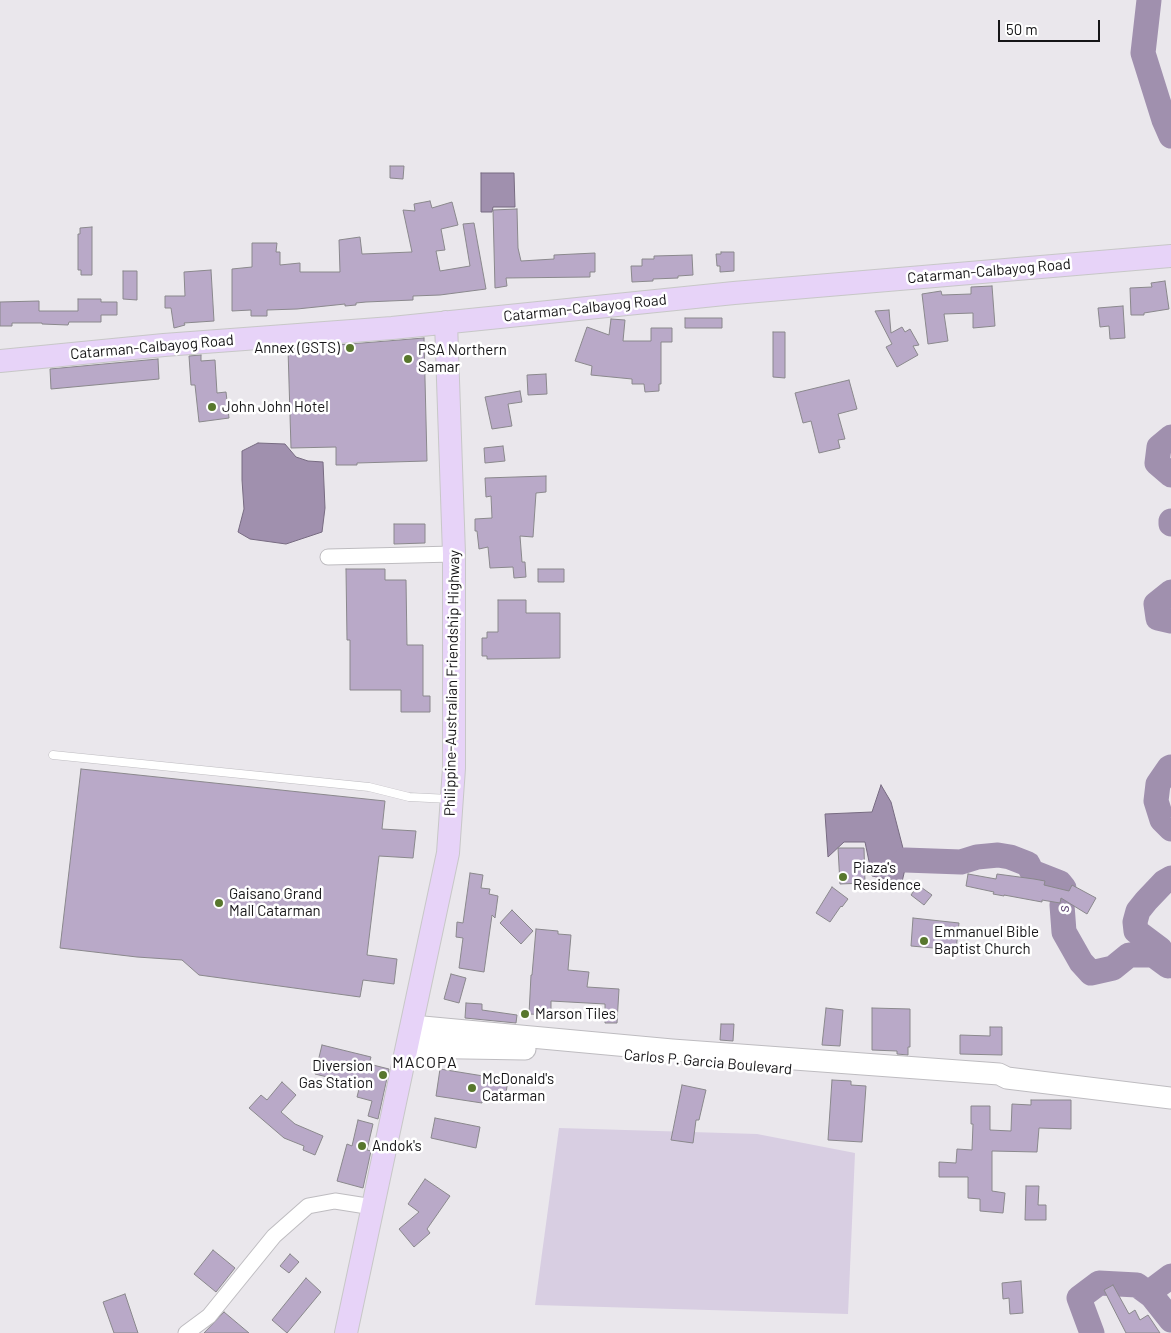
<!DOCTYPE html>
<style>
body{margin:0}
#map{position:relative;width:1171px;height:1333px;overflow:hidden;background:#eae7ec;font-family:Barlow,sans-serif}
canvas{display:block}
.scale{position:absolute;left:998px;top:20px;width:102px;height:22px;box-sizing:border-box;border:2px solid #161517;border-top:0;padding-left:6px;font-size:15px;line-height:18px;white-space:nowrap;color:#161517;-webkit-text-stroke:4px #fff;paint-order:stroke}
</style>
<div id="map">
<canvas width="1171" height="1333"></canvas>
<div class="scale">50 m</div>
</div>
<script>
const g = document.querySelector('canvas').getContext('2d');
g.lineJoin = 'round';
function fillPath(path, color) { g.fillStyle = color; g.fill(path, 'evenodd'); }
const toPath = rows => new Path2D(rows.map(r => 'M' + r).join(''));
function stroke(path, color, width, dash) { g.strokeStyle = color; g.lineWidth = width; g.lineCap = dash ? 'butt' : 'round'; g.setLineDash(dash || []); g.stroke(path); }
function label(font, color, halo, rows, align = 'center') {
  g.font = font + ' Barlow,sans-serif'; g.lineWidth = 5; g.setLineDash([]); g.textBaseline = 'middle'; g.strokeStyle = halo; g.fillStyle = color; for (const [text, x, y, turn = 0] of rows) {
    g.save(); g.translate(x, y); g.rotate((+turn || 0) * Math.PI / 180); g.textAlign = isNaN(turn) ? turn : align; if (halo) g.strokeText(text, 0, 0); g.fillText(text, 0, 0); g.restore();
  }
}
fillPath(toPath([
 [559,1128,757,1134,855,1153,848,1314,535,1305]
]), '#d8cee2');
const water = toPath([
 [481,173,514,173,515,207,493,207,492,212,481,212,481,173],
 [258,443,285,444,296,457,308,461,323,462,325,508,322,532,286,544,250,539,238,532,244,509,242,480,242,451,258,443],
 [881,785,891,802,904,852,912,859,905,869,902,882,872,876,865,842,844,842,828,857,825,814,872,812,881,785]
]);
fillPath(water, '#a090ae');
stroke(water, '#776b81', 1);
stroke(toPath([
 [1149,0,1143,53,1164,120,1171,136],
 [1171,437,1159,447,1157,463,1171,475],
 [1171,521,1171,524],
 [1171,592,1156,604,1158,618,1171,621],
 [1171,767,1169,768,1158,784,1156,801,1162,820,1171,829],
 [905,860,961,862,977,857,998,855,1010,857,1028,864,1032,872,1060,883,1064,888,1062,905,1064,932,1081,962,1091,973,1113,968,1129,955,1153,955,1168,966],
 [1166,961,1160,949,1136,931,1135,922,1138,911,1146,901,1164,882,1171,878],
 [1152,1296,1155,1288,1171,1276],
 [1092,1333,1079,1298,1099,1283,1137,1285,1152,1296,1171,1320]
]), '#a090ae', 25);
const building = toPath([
 [390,166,404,166,403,179,390,178,390,166],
 [430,201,432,208,452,202,458,225,441,229,445,250,436,251,440,271,470,266,463,224,474,223,486,289,440,295,413,296,413,300,366,302,356,303,356,305,345,306,345,304,297,309,267,310,267,316,251,316,251,310,232,311,232,269,252,267,252,243,277,243,276,252,280,252,280,265,300,263,300,272,340,272,339,240,360,237,362,254,412,252,403,210,415,211,414,204,430,201],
 [517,209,518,248,521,261,554,259,554,255,595,253,595,272,590,272,590,277,506,278,507,286,495,288,493,210,517,209],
 [92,227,92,275,81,275,81,270,78,270,78,234,80,234,80,228,92,227],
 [721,252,734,252,734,271,720,272,720,266,717,266,716,254,721,254,721,252],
 [692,255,693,275,678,276,678,278,653,279,653,281,632,282,631,266,642,266,642,259,654,259,654,256,692,255],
 [211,270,214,321,184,323,185,325,174,328,171,308,165,308,165,296,185,296,184,272,211,270],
 [123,271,137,271,137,300,123,299,123,271],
 [1165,281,1169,309,1144,313,1144,315,1131,315,1130,288,1152,287,1151,283,1165,281],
 [992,286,995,326,973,328,973,313,944,314,948,341,928,344,922,294,941,291,942,295,971,294,971,287,992,286],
 [78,299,101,299,101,302,117,302,117,315,101,315,101,322,69,322,68,325,42,324,42,323,12,323,12,326,0,326,0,302,39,301,39,311,78,311,78,299],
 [1123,306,1125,338,1110,339,1109,326,1100,327,1098,308,1123,306],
 [889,310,891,333,902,327,905,332,910,329,919,345,913,346,918,355,897,367,886,347,892,344,875,311,889,310],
 [685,318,722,318,722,328,685,328,685,318],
 [611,319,625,320,623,341,651,341,651,328,672,328,672,342,661,342,661,384,659,384,659,391,645,392,644,384,632,384,632,379,591,375,592,366,575,361,587,327,609,335,611,319],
 [773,332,785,332,785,378,773,377,773,332],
 [424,338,427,461,357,463,357,465,336,465,336,447,291,448,288,349,424,338],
 [201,355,201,361,215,360,217,393,226,392,229,418,199,422,195,385,191,385,189,356,201,355],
 [158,359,159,379,51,389,50,369,158,359],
 [546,374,547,394,528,395,527,375,546,374],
 [849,380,857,409,838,414,845,439,838,440,840,448,819,453,811,421,803,423,795,393,849,380],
 [520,391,522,402,508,404,512,426,492,429,485,397,520,391],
 [503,446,505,461,485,463,484,448,503,446],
 [546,476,546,492,536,493,533,537,520,536,522,562,525,562,526,577,514,578,513,567,490,568,488,547,479,549,477,531,475,531,475,519,492,518,491,496,486,497,485,478,546,476],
 [394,524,425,524,425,543,394,544,394,524],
 [346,569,385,569,385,580,406,580,407,645,423,645,423,696,430,696,430,712,401,712,401,690,350,690,350,640,347,640,346,569],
 [538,569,564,569,564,582,538,582,538,569],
 [498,600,526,600,526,613,560,613,560,658,487,659,487,656,482,656,482,638,487,638,487,632,498,632,498,600],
 [81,769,385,801,382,829,416,831,413,858,379,856,367,955,397,959,394,984,363,980,360,997,199,975,182,960,137,957,60,948,81,769],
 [838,848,864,848,865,883,840,884,838,848],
 [470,873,483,875,481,888,490,889,489,894,498,896,495,918,492,915,484,972,459,968,463,938,456,937,457,922,463,923,470,873],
 [968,874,996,879,997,874,1034,879,1045,881,1044,885,1069,891,1072,885,1096,898,1087,914,1061,898,1060,903,1042,900,1042,902,1004,895,1004,896,993,894,994,892,966,886,968,874],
 [918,885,932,895,924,905,911,895,918,885],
 [832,887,848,899,842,907,841,906,830,922,816,913,832,887],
 [512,910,533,931,521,944,500,923,512,910],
 [913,918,959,923,956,950,911,946,913,918],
 [536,929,558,931,558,934,571,935,568,970,589,972,587,987,619,989,617,1023,605,1023,605,1004,551,1001,551,1015,529,1014,531,975,532,975,536,929],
 [451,974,466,978,459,1003,444,999,451,974],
 [466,1003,482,1004,482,1010,517,1015,516,1023,465,1018,466,1003],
 [826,1008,843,1010,840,1046,822,1045,826,1008],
 [872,1008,910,1009,910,1047,908,1047,908,1055,897,1054,897,1051,872,1050,872,1008],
 [721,1024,734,1024,733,1041,720,1040,721,1024],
 [990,1027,1002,1027,1002,1055,960,1054,960,1035,990,1036,990,1027],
 [322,1045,371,1057,369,1064,389,1069,378,1119,368,1116,372,1101,357,1097,360,1085,315,1074,322,1045],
 [440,1069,508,1080,505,1099,483,1096,482,1103,436,1096,440,1069],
 [832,1080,851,1081,851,1085,866,1086,862,1142,828,1140,832,1080],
 [282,1082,296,1095,281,1112,295,1124,323,1136,315,1155,303,1150,304,1146,284,1138,249,1108,261,1095,267,1100,282,1082],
 [682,1085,706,1090,699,1120,696,1120,693,1143,671,1140,682,1085],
 [1031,1100,1071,1100,1071,1129,1039,1128,1037,1152,992,1151,992,1191,1005,1193,1003,1213,980,1211,980,1199,968,1198,968,1177,939,1177,939,1162,956,1163,957,1149,972,1150,973,1124,971,1124,971,1106,990,1106,990,1130,1011,1131,1012,1104,1031,1105,1031,1100],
 [435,1118,480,1127,476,1148,431,1138,435,1118],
 [358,1120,373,1124,367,1150,371,1151,363,1188,337,1181,347,1144,352,1146,358,1120],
 [425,1179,450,1196,427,1229,430,1233,414,1247,399,1229,419,1212,408,1204,425,1179],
 [1026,1186,1039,1186,1038,1205,1046,1205,1046,1220,1025,1220,1026,1186],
 [213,1250,235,1268,216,1292,194,1274,213,1250],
 [290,1254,299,1262,289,1273,280,1266,290,1254],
 [306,1278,321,1292,287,1333,272,1320,306,1278],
 [1021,1281,1023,1313,1010,1314,1009,1298,1003,1299,1002,1283,1021,1281],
 [1113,1285,1129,1314,1135,1310,1140,1320,1148,1315,1160,1333,1126,1333,1104,1290,1113,1285],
 [125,1294,138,1333,114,1333,103,1302,125,1294],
 [224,1312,249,1333,204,1333,224,1312]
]);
fillPath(building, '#b9a9c8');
stroke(building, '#8a888c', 1);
const lane = toPath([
 [53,755,369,787,409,797,450,799]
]);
const street = toPath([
 [328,557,454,554],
 [186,1333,209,1316,274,1236,308,1206,335,1201,373,1207]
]);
const secondary = toPath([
 [412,1026,672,1050,999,1074,1007,1078,1171,1098],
 [407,1047,525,1049]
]);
const primary = toPath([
 [0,361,164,345,392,328,734,293,1171,256],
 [346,1333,448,853,454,768,454,554,446,322]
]);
stroke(lane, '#bebcc0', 9);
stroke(street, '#bebcc0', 17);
stroke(secondary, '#bebcc0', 23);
stroke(primary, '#c7c7c7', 24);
stroke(lane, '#fff', 8);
stroke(street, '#fff', 15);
stroke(secondary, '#fff', 21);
stroke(primary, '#e7d3f8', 22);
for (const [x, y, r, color] of [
 [350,348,5,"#58772d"],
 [408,359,5,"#58772d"],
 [212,407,5,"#58772d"],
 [843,877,5,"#58772d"],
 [219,903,5,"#58772d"],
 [924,941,5,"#58772d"],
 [525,1014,5,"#58772d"],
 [383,1075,5,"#58772d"],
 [472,1088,5,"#58772d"],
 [362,1146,5,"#58772d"]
]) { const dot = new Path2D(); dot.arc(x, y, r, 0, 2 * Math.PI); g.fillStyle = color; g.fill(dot); stroke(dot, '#fff', 2); }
label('15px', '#161517', '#fff', [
 ["Catarman-Calbayog Road",989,271,-5],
 ["Catarman-Calbayog Road",585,308,-6],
 ["Catarman-Calbayog Road",152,347,-5],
 ["Philippine-Australian Friendship Highway",452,683,-89],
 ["Carlos P. Garcia Boulevard",708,1062,5]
]);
label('15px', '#161517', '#fff', [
 ["Annex (GSTS)",340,348,"right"],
 ["PSA Northern",418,350],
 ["Samar",418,367],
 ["John John Hotel",222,407],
 ["Piaza's",853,868],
 ["Residence",853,885],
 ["Gaisano Grand",229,894],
 ["Mall Catarman",229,911],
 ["Emmanuel Bible",934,932],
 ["Baptist Church",934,949],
 ["Marson Tiles",535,1014],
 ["Diversion",373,1066,"right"],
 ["Gas Station",373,1083,"right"],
 ["McDonald's",482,1079],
 ["Catarman",482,1096],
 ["Andok's",372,1146]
], 'left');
label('italic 16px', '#624976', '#fff', [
 ["s",1064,909,-90]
]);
g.letterSpacing = '1px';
label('16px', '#161517', '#fff', [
 ["MACOPA",425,1063]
]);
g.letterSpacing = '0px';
</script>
